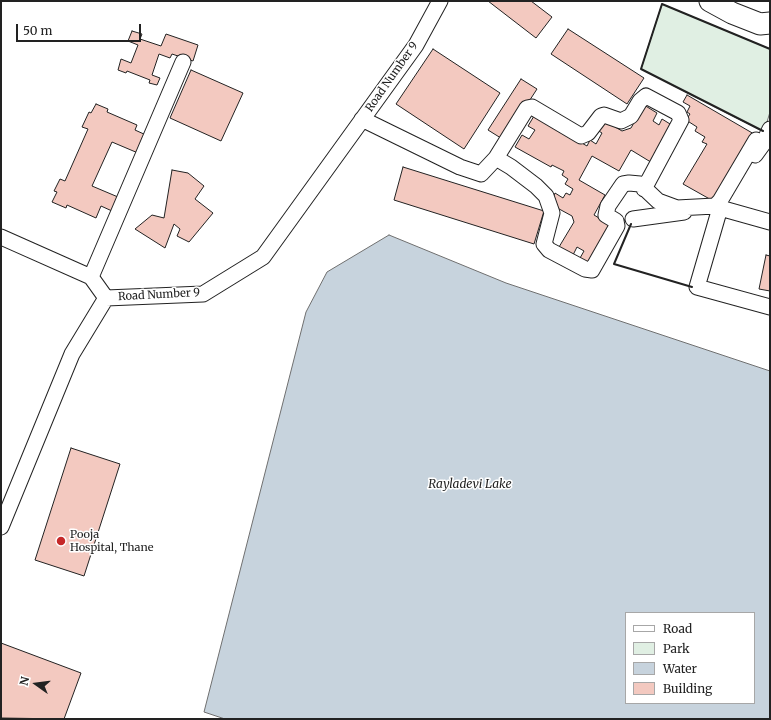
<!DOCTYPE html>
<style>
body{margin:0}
#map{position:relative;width:771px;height:720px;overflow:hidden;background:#fff;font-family:Merriweather,serif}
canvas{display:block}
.frame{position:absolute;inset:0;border:2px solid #222;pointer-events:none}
.legend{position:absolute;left:625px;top:612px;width:130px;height:92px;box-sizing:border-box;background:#fff;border:1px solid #a7a7a7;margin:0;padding:5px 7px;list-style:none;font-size:12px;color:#222}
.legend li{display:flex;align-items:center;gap:8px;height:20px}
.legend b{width:20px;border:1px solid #a7a7a7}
.north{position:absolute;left:16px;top:664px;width:40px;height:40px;-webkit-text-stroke:3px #fff;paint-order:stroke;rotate:284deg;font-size:11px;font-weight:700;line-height:16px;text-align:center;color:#222}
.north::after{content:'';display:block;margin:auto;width:14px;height:18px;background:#222;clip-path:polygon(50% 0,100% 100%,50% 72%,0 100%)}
.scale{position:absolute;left:16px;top:24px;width:125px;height:18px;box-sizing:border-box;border:2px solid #222;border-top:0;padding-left:5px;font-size:12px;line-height:14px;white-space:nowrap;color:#222;-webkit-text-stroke:3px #fff;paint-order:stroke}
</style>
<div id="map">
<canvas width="771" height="720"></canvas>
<div class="frame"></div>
<ul class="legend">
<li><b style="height:5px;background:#fff"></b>Road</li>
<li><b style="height:11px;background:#e0efe3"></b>Park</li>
<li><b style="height:11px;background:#c7d3dd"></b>Water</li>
<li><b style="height:11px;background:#f3c9c0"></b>Building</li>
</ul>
<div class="north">N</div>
<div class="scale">50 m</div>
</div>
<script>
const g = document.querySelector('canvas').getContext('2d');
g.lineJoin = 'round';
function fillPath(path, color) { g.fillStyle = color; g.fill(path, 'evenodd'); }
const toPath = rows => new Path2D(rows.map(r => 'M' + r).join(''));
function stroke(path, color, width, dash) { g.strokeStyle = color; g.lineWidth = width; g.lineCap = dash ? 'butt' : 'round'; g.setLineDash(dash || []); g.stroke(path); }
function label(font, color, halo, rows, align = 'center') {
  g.font = font + ' Merriweather,serif'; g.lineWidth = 3; g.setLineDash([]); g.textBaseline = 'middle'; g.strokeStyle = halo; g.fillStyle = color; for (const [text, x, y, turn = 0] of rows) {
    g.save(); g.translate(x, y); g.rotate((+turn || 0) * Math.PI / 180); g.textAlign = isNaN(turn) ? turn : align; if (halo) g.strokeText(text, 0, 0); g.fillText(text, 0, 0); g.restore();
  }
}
const green = toPath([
 [662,4,770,49,770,112,764,132,641,69,662,4]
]);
fillPath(green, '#e0efe3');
stroke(green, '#6f6f6f', 1);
const water = toPath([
 [389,235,506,283,770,371,770,719,225,719,204,712,306,312,327,272,389,235],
 [626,613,754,613,754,703,626,703,626,613]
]);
fillPath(water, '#c7d3dd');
stroke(water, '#6f6f6f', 1);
const building = toPath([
 [488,1,531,1,552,17,536,38,488,1],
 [568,29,644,78,627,104,551,54,568,29],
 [132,31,142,34,140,39,161,46,166,34,198,45,193,61,172,54,170,58,159,54,152,75,160,78,157,85,149,83,150,80,127,71,126,73,118,70,121,59,131,63,138,45,128,41,132,31],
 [433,49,500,93,464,149,396,104,433,49],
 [191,70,243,93,221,141,170,118,191,70],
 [521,79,537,89,504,140,488,130,521,79],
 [687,95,754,134,715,202,683,184,707,144,702,142,705,137,695,131,697,127,686,120,690,114,687,112,690,106,683,102,687,95],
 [96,104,108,109,107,112,137,125,135,130,146,135,138,153,112,142,92,186,118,197,112,211,101,206,96,218,67,205,66,208,52,202,57,192,54,191,60,179,65,181,88,129,82,127,89,112,91,113,96,104],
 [644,105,657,113,653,121,659,125,662,119,675,127,654,164,631,150,619,171,592,156,579,180,605,195,594,215,611,225,590,264,580,258,584,251,577,247,573,255,559,247,574,222,572,216,550,204,555,193,563,198,566,193,570,195,573,189,565,184,568,179,562,175,564,171,552,165,551,167,515,147,522,135,529,139,535,130,528,126,534,116,587,146,590,140,596,144,602,133,594,128,600,118,622,131,631,128,644,105],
 [403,167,544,211,534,244,394,200,403,167],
 [172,170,188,173,204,186,195,199,213,213,189,242,177,236,180,229,174,224,165,248,135,229,152,215,164,218,172,170],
 [766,255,770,256,770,291,759,289,766,255],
 [71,448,120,464,84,576,35,560,71,448],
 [1,643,81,673,64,719,1,718,1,643]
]);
fillPath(building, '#f3c9c0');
stroke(building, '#222', 1);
const street = toPath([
 [362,119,460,167,481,174,496,158,511,167,536,186,546,196,552,213,544,244,549,250,585,269,592,270,617,226,616,221,606,215,608,206,623,184,629,183,640,184,658,201,677,208,715,206,720,201,756,140],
 [755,155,763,144,770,129],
 [496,158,527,108,532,107,581,136,588,133,601,116,604,115,621,121,631,116,640,101,646,96,678,113,681,120,644,189],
 [633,219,684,212],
 [770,222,720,208,697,287,770,307],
 [1,237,91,277,106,298],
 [91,277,183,62],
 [1,527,72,354,106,298,203,294,263,257,416,45,440,1]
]);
const secondary = toPath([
 [710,1,732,13,760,24,770,23]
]);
stroke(street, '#222', 17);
stroke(secondary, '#222', 23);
stroke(street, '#fff', 15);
stroke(secondary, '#fff', 21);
stroke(toPath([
 [763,131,641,69,662,4,770,49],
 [631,224,614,264,692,287]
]), '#222', 2);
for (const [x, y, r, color] of [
 [61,541,5,"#c62828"]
]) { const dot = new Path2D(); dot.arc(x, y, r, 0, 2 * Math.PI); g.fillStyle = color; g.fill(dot); stroke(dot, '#fff', 1.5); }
label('11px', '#222', '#fff', [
 ["Road Number 9",392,77,-55],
 ["Road Number 9",159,295,-3]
]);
label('11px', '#222', '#fff', [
 ["Pooja",70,535],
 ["Hospital, Thane",70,548]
], 'left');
label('italic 12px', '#222', '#fff', [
 ["Rayladevi Lake",470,485]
]);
</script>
